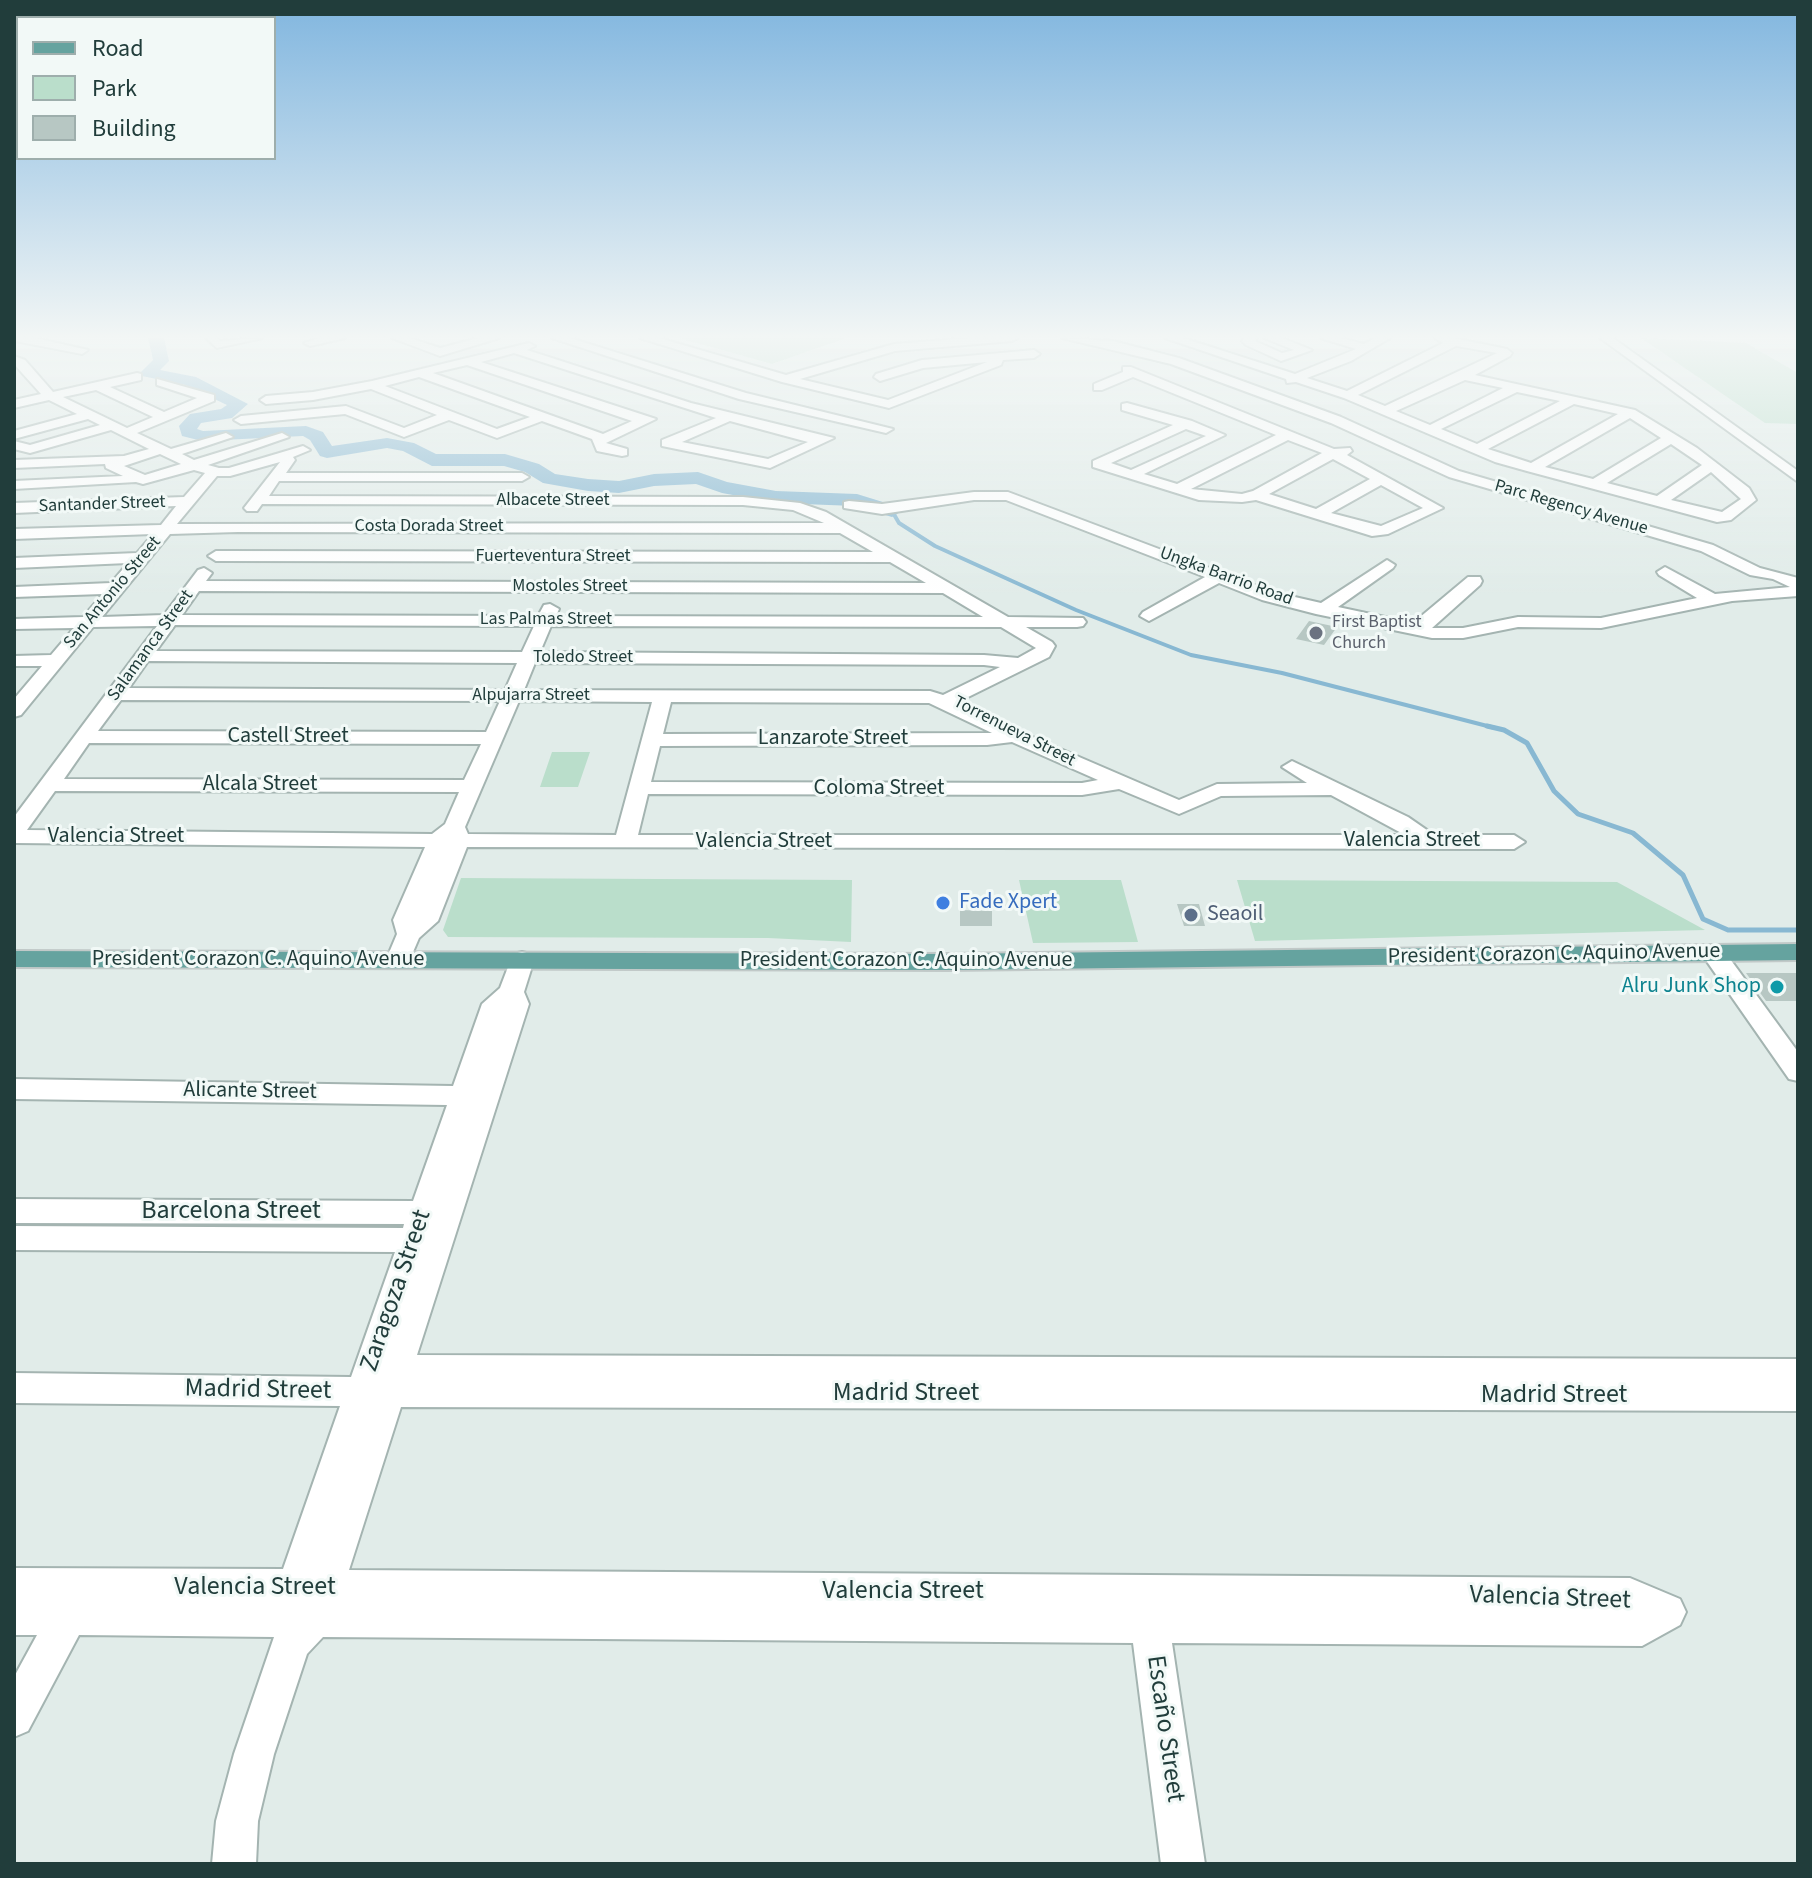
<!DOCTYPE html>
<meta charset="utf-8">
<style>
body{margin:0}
#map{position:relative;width:1812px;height:1878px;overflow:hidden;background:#e1ece9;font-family:"Source Sans 3",sans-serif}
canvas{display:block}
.frame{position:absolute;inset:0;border:16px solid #213d3b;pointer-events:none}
.legend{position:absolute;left:16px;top:16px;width:260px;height:144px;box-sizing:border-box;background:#f2f9f7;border:2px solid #9eaeac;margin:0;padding:10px 14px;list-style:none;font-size:24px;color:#213d3b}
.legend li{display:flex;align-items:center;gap:16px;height:40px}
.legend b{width:40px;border:2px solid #9eaeac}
</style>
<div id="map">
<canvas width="1812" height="1878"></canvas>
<div class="frame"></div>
<ul class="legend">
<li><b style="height:10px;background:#65a39f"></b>Road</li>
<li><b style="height:22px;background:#badecb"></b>Park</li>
<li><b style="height:22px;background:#b7c7c3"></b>Building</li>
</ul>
</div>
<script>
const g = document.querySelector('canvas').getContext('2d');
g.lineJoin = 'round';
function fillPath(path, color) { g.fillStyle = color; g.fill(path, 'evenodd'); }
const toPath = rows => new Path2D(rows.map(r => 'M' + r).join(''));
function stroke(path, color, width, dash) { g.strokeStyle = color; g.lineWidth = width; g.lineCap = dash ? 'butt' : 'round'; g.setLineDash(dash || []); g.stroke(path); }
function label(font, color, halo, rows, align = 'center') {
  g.font = font + ' "Source Sans 3",sans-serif'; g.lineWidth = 6; g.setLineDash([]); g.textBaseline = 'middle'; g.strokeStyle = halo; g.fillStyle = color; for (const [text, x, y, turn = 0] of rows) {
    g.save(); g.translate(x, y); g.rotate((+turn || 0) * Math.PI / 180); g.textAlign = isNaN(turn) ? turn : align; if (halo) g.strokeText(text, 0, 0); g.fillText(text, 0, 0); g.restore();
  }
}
fillPath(toPath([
 [679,338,846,338,772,364],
 [1641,338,1746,343,1798,373,1798,424,1765,423],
 [552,752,590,752,578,787,540,787],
 [461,878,852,880,851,942,768,938,448,937,443,930],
 [1019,880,1121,880,1138,942,1033,943],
 [1237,880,1617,882,1705,930,1255,941]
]), '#badecb');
stroke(toPath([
 [892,511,899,523,935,546,1076,610,1191,655,1282,673,1495,728]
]), '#88b8d2', 4);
stroke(toPath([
 [1487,726,1504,730,1527,743,1554,791,1578,814,1633,833,1683,875,1703,919,1728,930,1798,930]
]), '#88b8d2', 5);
fillPath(toPath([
 [148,338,164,338,169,361,160,370,196,377,248,404,232,418,201,423,197,429,203,431,306,426,323,432,332,446,387,438,414,443,436,454,505,454,539,464,555,474,588,479,619,481,654,474,698,472,727,482,776,491,857,494,899,507,902,511,892,517,855,506,776,503,722,493,696,484,654,486,619,493,588,491,543,483,525,472,504,466,432,466,403,451,387,448,327,458,320,456,310,440,303,436,202,441,182,436,179,426,190,414,221,409,227,405,185,385,142,376,140,373,153,360,148,338]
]), '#88b8d2');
fillPath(toPath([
 [1309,621,1337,627,1324,645,1296,639],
 [1177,904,1199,904,1205,926,1184,926],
 [960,910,992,911,992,926,960,926],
 [1746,973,1798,973,1798,1001,1766,1001]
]), '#b7c7c3');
const minor = toPath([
 [14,338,35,338,88,350,82,354,15,341,14,338],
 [206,338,218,338,220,341,262,338,217,348,206,338],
 [319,338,345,338,310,346,304,343,319,338],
 [392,338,410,338,440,348,479,338,499,338,440,356,392,338],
 [552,338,570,338,746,393,893,429,886,433,739,399,552,338],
 [640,338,659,338,786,375,894,344,971,338,1018,338,1012,341,895,351,800,379,888,400,987,362,923,368,880,381,874,377,876,374,922,360,1034,350,1040,354,1034,358,1003,360,1001,365,889,408,782,382,640,338],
 [1062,338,1113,341,1179,358,1341,417,1459,471,1713,545,1760,568,1798,578,1798,596,1732,601,1601,628,1518,627,1463,638,1432,638,1316,614,1262,600,1219,583,1149,621,1140,616,1143,612,1205,577,1006,500,974,500,882,514,844,508,844,502,849,501,882,504,974,492,1008,492,1273,592,1321,603,1387,560,1395,565,1393,568,1338,607,1413,623,1468,577,1480,577,1482,581,1480,585,1432,628,1463,628,1518,617,1601,618,1697,598,1659,575,1657,572,1665,567,1715,594,1790,587,1773,579,1750,575,1701,551,1449,477,1331,423,1171,364,1062,338],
 [1165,338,1183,338,1295,374,1356,349,1321,338,1341,338,1364,344,1375,338,1390,338,1351,361,1307,378,1347,391,1443,343,1435,338,1453,338,1507,349,1512,353,1510,356,1475,375,1635,410,1697,448,1749,488,1756,500,1731,520,1717,522,1527,471,1495,462,1344,398,1296,382,1287,383,1286,379,1165,338],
 [1456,346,1497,353,1385,406,1358,395,1456,346],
 [1465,380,1503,388,1430,425,1396,411,1465,380],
 [1517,392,1560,401,1477,444,1441,429,1517,392],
 [1574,404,1618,414,1531,463,1488,449,1574,404],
 [1630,418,1661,438,1593,479,1545,467,1630,418],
 [1671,444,1702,465,1657,496,1607,483,1671,444],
 [1711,472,1741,499,1722,512,1671,500,1711,472],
 [1244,338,1257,338,1255,341,1282,353,1294,350,1264,338,1282,338,1312,350,1281,361,1246,345,1242,341,1244,338],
 [1600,338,1613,338,1798,471,1798,482,1600,338],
 [529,343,535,346,527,350,691,403,834,438,770,468,662,446,662,440,716,418,514,353,481,362,656,419,606,443,627,449,627,455,622,456,597,451,592,439,542,421,497,438,449,420,404,437,345,414,241,424,234,420,241,416,346,406,404,428,437,415,371,389,313,400,266,404,260,400,266,396,313,392,372,381,529,343],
 [467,365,632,421,603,434,433,373,467,365],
 [419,377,530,417,497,429,385,386,419,377],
 [730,421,808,442,768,459,682,442,730,421],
 [14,356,25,360,53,392,137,373,141,374,141,380,110,387,164,412,197,398,157,385,157,379,214,395,214,401,137,433,171,449,226,433,233,437,182,454,194,460,282,433,289,437,208,465,219,468,229,468,303,446,310,450,293,457,295,460,286,473,522,473,529,477,522,481,279,481,269,496,743,497,800,503,826,512,1008,617,1083,618,1086,622,1083,626,1077,627,1026,627,1052,642,1055,646,1049,657,960,701,1021,732,1179,800,1217,784,1307,783,1282,767,1292,761,1408,817,1434,835,1514,835,1525,842,1514,849,467,847,438,921,419,938,407,966,389,966,386,960,397,934,393,920,425,847,14,843,14,817,157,626,93,627,21,715,14,717,14,699,42,666,14,666,14,656,51,655,74,628,14,629,14,619,83,617,103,594,14,597,14,587,111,583,128,563,14,568,14,558,137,553,153,534,14,539,14,529,161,525,176,506,14,513,14,503,184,497,205,473,194,470,143,484,136,482,14,489,14,481,123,476,106,468,105,464,14,468,14,460,124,456,149,449,111,430,30,453,14,449,14,441,30,445,100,425,88,419,14,439,14,431,77,414,49,400,14,408,14,400,41,394,14,364,14,356],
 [96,390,153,417,127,428,63,397,96,390],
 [160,454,181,464,145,475,124,466,160,454],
 [280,462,244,508,247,511,257,511,262,504,743,505,793,510,824,523,177,524,217,476,230,476,280,462],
 [238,532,840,533,873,552,216,551,208,556,216,561,890,562,926,583,206,581,212,573,204,568,198,570,164,615,102,617,170,534,238,532],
 [199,591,943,593,983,617,556,616,559,609,550,604,544,605,538,616,182,615,199,591],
 [175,625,534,626,522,652,156,651,175,625],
 [551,626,1001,627,1036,648,1018,658,984,655,540,652,551,626],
 [148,661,517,663,505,690,129,688,148,661],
 [535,663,984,665,1000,667,943,695,930,691,524,690,535,663],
 [121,700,500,701,486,732,98,731,121,700],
 [519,701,652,702,616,835,468,834,465,827,519,701],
 [671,702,929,703,992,733,663,734,671,702],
 [1012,742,1098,780,1082,783,651,782,660,746,987,745,1012,742],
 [89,743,481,744,464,780,64,779,89,743],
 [1119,789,1179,814,1221,796,1331,795,1405,835,638,835,648,794,1082,795,1119,789],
 [55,791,459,792,445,824,432,834,27,830,55,791],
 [1123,367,1131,367,1334,449,1350,448,1352,451,1347,455,1443,508,1388,534,1372,536,1256,500,1242,502,1199,500,1093,467,1093,461,1173,425,1122,410,1122,404,1127,403,1192,421,1225,435,1144,474,1177,484,1276,435,1133,377,1102,390,1094,390,1094,384,1123,372,1123,367],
 [1186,429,1206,436,1131,470,1111,463,1186,429],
 [1288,440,1322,453,1253,491,1242,494,1191,489,1288,440],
 [1333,459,1370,479,1316,509,1269,494,1333,459],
 [1381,485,1423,508,1381,526,1331,513,1381,485],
 [1713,945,1722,948,1798,1052,1798,1081,1789,1079,1701,953,1704,948,1713,945],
 [522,952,531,954,534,960,524,992,529,1004,417,1355,1798,1359,1798,1411,401,1407,349,1570,1630,1578,1680,1599,1686,1612,1680,1625,1642,1646,1172,1643,1205,1864,1161,1864,1133,1643,323,1637,307,1654,274,1754,258,1821,256,1864,212,1864,216,1821,234,1754,274,1637,79,1635,28,1731,14,1737,14,1677,37,1635,14,1635,14,1568,283,1569,340,1406,14,1403,14,1373,351,1377,395,1252,14,1250,14,1226,403,1228,404,1224,14,1223,14,1199,413,1201,447,1105,14,1099,14,1079,453,1086,482,1004,500,988,513,954,522,952]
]);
const major = toPath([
 [1798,944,1798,960,947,970,14,967,14,951,947,954,1798,944]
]);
stroke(minor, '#a4b4b1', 4);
stroke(major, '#c1c9c8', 4);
fillPath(minor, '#fff');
fillPath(major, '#65a39f');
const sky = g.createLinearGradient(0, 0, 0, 601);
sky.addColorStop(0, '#81b6df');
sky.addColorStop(0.56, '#f2f6f5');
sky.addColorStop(1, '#f2f6f500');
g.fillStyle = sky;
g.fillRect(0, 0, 1812, 601);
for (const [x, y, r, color] of [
 [1316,633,8,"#6b7280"],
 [943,903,8,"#3f7fe0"],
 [1191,915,8,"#5c6f8a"],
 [1777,987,8,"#0f9aa8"]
]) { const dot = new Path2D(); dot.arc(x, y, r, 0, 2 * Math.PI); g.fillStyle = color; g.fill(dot); stroke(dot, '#f2f9f7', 3); }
label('18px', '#213d3b', '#f2f9f7', [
 ["Albacete Street",553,501],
 ["Santander Street",102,505,-2],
 ["Parc Regency Avenue",1571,508,16],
 ["Costa Dorada Street",429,527],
 ["Fuerteventura Street",553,557],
 ["Ungka Barrio Road",1226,577,20],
 ["Mostoles Street",570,587],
 ["San Antonio Street",113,593,-50],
 ["Las Palmas Street",546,620],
 ["Salamanca Street",151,646,-54],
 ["Toledo Street",583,658],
 ["Alpujarra Street",531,696],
 ["Torrenueva Street",1014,732,27]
]);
label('18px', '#5b616d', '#f2f9f7', [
 ["First Baptist",1332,623],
 ["Church",1332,644]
], 'left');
label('22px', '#213d3b', '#f2f9f7', [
 ["Castell Street",288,737],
 ["Lanzarote Street",833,739],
 ["Alcala Street",260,785],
 ["Coloma Street",879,789],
 ["Valencia Street",116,837],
 ["Valencia Street",1412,841],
 ["Valencia Street",764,842],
 ["President Corazon C. Aquino Avenue",1554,955,-1],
 ["President Corazon C. Aquino Avenue",258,960],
 ["President Corazon C. Aquino Avenue",906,961],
 ["Alicante Street",250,1092,1]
]);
label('22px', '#366cbe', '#f2f9f7', [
 ["Fade Xpert",959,903]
], 'left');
label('22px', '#4e5e75', '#f2f9f7', [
 ["Seaoil",1207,915]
], 'left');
label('22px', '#0d838f', '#f2f9f7', [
 ["Alru Junk Shop",1761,987]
], 'right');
label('26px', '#213d3b', '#f2f9f7', [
 ["Barcelona Street",231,1212],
 ["Zaragoza Street",397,1291,-71],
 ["Madrid Street",258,1391,1],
 ["Madrid Street",906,1394],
 ["Madrid Street",1554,1396],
 ["Valencia Street",255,1588],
 ["Valencia Street",903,1592],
 ["Valencia Street",1550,1599,2],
 ["Escaño Street",1164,1729,82]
]);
</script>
